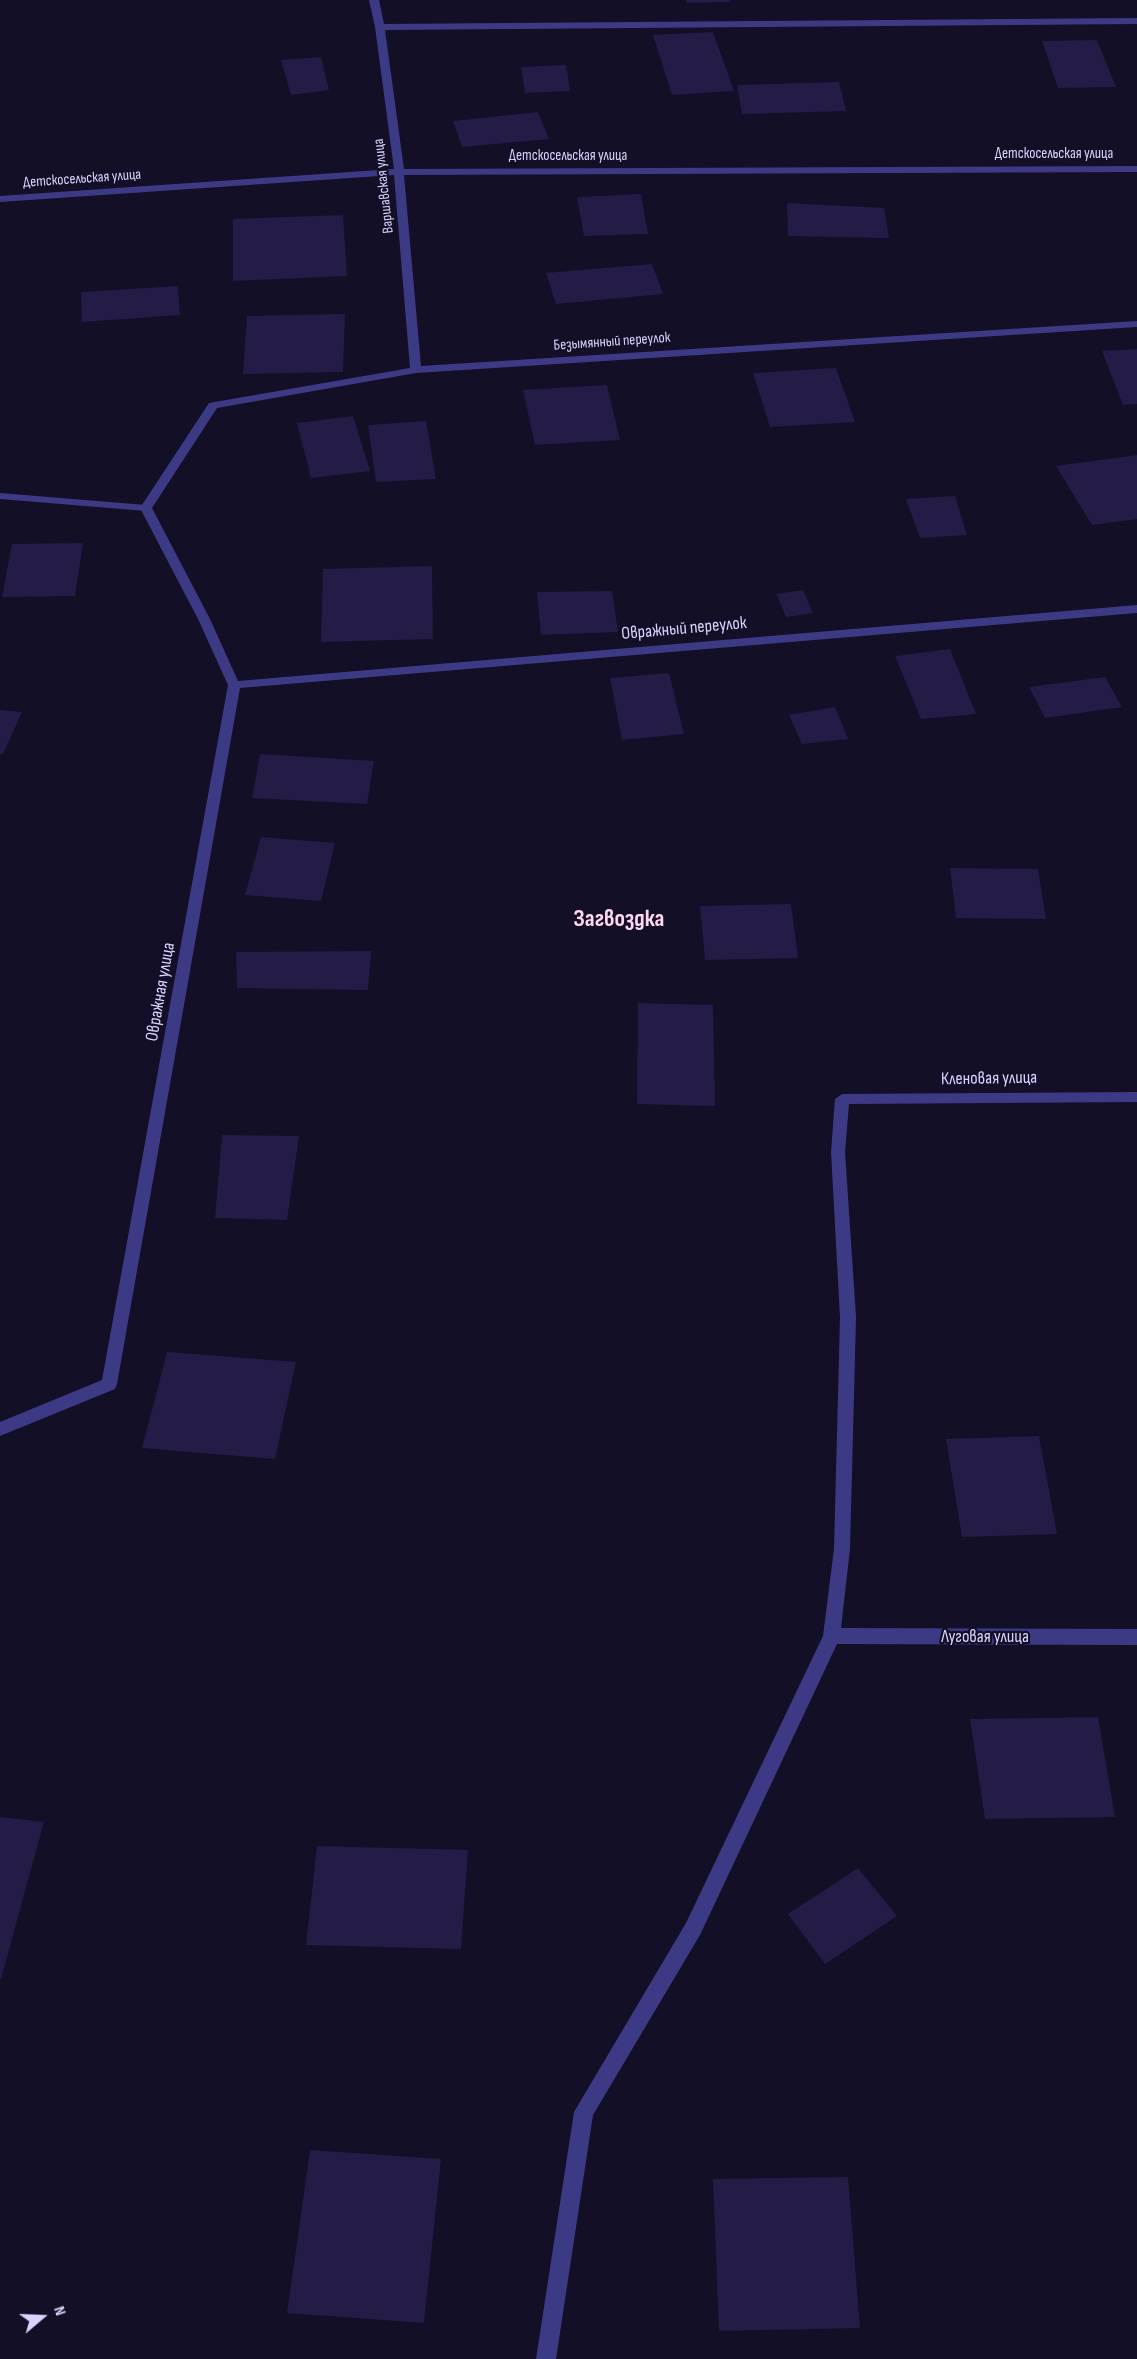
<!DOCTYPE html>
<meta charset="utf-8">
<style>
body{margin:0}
#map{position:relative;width:1137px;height:2359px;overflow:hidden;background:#130f26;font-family:"Sofia Sans Condensed",sans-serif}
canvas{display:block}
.north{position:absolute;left:12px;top:2287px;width:60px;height:60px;-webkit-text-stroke:4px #130f26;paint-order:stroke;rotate:71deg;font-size:16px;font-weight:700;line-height:24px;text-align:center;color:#d9d4ff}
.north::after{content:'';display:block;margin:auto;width:21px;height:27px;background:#d9d4ff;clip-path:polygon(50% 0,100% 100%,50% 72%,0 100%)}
</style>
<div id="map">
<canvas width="1137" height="2359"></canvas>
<div class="north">N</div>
</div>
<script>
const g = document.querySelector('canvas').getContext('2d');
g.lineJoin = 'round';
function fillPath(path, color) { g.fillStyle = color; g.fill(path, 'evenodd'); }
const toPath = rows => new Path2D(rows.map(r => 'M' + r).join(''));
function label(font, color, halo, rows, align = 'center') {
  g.font = font + ' "Sofia Sans Condensed",sans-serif'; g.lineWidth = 4.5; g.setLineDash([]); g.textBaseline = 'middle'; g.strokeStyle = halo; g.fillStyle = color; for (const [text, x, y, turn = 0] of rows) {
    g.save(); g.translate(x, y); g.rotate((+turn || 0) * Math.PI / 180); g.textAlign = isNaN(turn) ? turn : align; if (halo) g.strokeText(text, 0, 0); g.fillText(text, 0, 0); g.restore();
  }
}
fillPath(toPath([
 [686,0,730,0,730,2,687,3],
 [713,32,734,91,672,95,653,35],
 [1097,40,1116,87,1058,88,1042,41],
 [321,57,329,90,291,95,281,60],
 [566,65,570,91,525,93,521,67],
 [839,82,846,111,742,114,737,85],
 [538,112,549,139,462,147,453,121],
 [641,194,648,234,584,236,577,197],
 [787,203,884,208,889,238,788,236],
 [343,215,347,276,233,281,233,219],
 [652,264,663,294,556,304,546,273],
 [178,286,180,315,82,322,81,292],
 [345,314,343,372,243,374,247,316],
 [1137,349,1137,404,1123,405,1102,351],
 [836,368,855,422,770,427,753,373],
 [607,385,620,440,535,445,523,390],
 [353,416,370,471,311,478,297,423],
 [426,421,436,479,376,482,368,425],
 [1137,455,1137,519,1092,525,1056,466],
 [955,496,967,535,920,538,906,499],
 [83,543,75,596,2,597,12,544],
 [432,566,433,639,321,642,323,569],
 [803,590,813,613,786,617,776,594],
 [612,591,618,632,541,635,537,592],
 [950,649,976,714,921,719,895,656],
 [669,673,684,734,622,740,610,678],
 [1105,677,1122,707,1045,718,1029,687],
 [835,707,848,739,802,744,789,715],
 [0,710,22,712,3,754,0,754],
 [260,754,374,761,367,804,252,798],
 [261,837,335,843,321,901,245,895],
 [950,868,1038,869,1046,919,956,918],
 [791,904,798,958,705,960,700,906],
 [371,951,368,990,237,988,236,952],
 [638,1003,713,1005,715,1106,637,1104],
 [222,1135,299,1136,287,1220,215,1218],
 [167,1352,296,1362,275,1459,142,1448],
 [1039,1436,1057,1534,962,1537,946,1439],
 [1098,1717,1115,1817,985,1819,970,1719],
 [0,1817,44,1822,1,1979,0,1979],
 [317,1846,468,1850,461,1949,306,1945],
 [858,1868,897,1916,825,1964,788,1914],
 [310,2150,441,2159,424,2323,287,2313],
 [848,2177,860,2328,719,2331,713,2179]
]), '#241b47');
fillPath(toPath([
 [0,493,146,505,152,508,146,511,0,499,0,493]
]), '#3d3a85');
fillPath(toPath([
 [369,0,379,0,384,24,1137,18,1137,24,385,30,404,169,1137,166,1137,172,404,175,421,366,1137,321,1137,327,416,373,217,408,152,508,210,619,238,681,1137,605,1137,613,240,688,117,1384,115,1389,0,1436,0,1422,102,1380,228,685,198,619,140,508,209,403,410,368,394,175,0,202,0,196,394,169,375,27,369,0],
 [1137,1092,1137,1102,849,1104,845,1152,856,1317,850,1549,841,1628,1137,1629,1137,1645,837,1644,700,1935,593,2115,556,2359,536,2359,574,2112,686,1923,823,1636,834,1549,840,1317,831,1152,835,1099,842,1094,1137,1092]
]), '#3d3a85');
label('15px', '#d9d4ff', '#130f26', [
 ["Детскосельская улица",1054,154],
 ["Детскосельская улица",568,156],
 ["Детскосельская улица",82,179,-4],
 ["Варшавская улица",384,186,-96],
 ["Безымянный переулок",612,342,-4]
]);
label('18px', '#d9d4ff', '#130f26', [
 ["Овражный переулок",684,629,-5],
 ["Овражная улица",161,992,-80],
 ["Кленовая улица",989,1079,-1],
 ["Луговая улица",985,1637]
]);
label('bold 24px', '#ffd6f0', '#130f26', [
 ["Загвоздка",619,920]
]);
</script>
